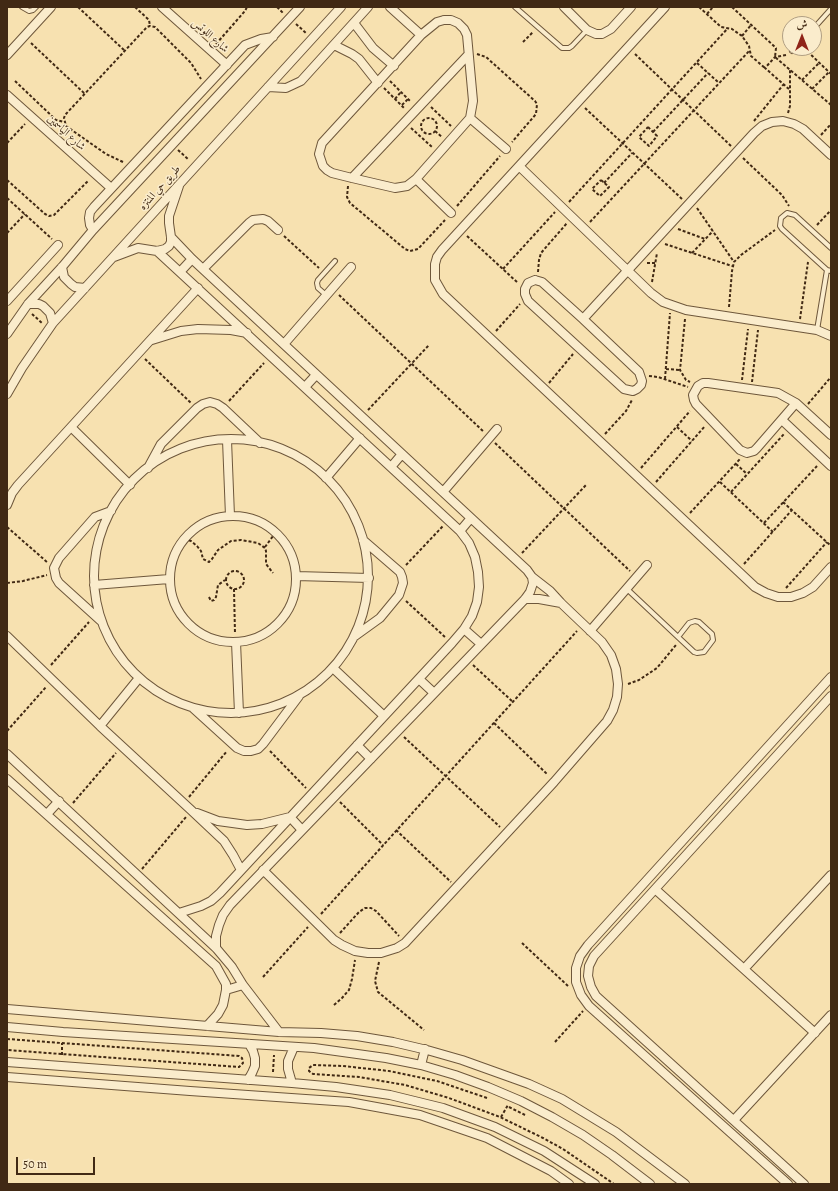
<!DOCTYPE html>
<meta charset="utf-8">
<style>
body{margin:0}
#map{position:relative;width:838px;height:1191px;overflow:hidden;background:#f7e1b0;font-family:Alegreya,Amiri,serif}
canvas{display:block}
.frame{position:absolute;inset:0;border:8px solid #412914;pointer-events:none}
.north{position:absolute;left:782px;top:16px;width:40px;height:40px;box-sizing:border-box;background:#faeccc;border:1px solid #b09e82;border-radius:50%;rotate:0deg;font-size:11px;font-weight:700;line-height:16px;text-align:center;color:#412914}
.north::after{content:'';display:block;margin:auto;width:14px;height:18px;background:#8f2418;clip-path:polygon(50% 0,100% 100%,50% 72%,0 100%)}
.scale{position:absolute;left:16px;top:1157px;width:79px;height:18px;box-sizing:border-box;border:2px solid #412914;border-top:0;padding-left:5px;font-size:12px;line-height:14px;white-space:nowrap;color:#412914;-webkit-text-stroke:3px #faeccc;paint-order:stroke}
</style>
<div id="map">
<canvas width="838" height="1191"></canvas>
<div class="frame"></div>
<div class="north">ش</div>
<div class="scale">50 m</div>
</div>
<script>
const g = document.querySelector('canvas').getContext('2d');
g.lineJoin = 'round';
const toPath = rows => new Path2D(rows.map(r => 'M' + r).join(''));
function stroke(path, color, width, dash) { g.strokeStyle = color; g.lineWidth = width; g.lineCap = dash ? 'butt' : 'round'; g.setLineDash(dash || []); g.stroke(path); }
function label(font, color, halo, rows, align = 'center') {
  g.font = font + ' Alegreya,Amiri,serif'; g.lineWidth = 3; g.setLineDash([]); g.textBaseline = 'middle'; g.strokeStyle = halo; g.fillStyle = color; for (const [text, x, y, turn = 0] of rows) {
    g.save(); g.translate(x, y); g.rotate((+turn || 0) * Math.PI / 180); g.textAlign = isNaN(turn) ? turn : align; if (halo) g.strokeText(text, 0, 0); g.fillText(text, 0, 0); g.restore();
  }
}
const lane = toPath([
 [22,7,29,11,33,10,36,7],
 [515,7,562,48,569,48,572,46,587,30],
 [814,28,831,9],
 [792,51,795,48],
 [831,248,795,215,787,213,781,218,780,226,782,229,827,270,831,271],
 [326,295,318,288,317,283,318,280,335,261],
 [817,330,827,270],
 [627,589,678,637,694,652,697,653,704,652,713,640,712,634,699,622,695,621,689,623,678,637]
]);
const street = toPath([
 [162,7,227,65],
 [390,7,421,35],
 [564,7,587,30,596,34,602,34,611,29,631,7],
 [665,7,442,250,437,257,435,264,435,280,443,294,755,587,766,593,778,597,791,597,803,593,813,587,831,567],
 [444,20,451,20,458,23,464,29,467,35,473,101,470,118,416,179,407,186,395,188,352,178,332,173,327,170,323,166,319,154,322,143,421,35,437,22,444,20],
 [354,23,373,48,394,66],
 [334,45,352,54,359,59,378,83],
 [7,55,51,7],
 [268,87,286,88,301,81,368,7],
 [7,95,111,188],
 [470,118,506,149],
 [519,166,651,293,663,302,686,310,817,330,831,336],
 [352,178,468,55],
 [416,179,451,213],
 [93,230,90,225,89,218,90,212,94,207,245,45,261,39,273,37],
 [171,237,192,259,527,570,532,577,533,583,530,592,525,599,230,905,223,915,219,925,216,936,216,948],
 [157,251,460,531,469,543,475,557,478,572,479,587,477,602,472,616,464,629,452,643,220,893,211,901,201,906,179,913],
 [114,257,138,248,157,251,165,249,169,246,171,242,171,237,169,223,169,216,179,186],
 [62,267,64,277,71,284,75,287,85,288],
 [203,269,249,223,253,220,263,219,268,221,278,230],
 [180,272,192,259],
 [535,280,542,282,583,319,639,372,642,381,641,385,637,389,633,391,624,389,528,301,525,294,525,289,528,283,535,280],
 [7,301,58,245],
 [28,304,39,304,43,306,50,313,53,323],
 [583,319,754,133,762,126,772,122,783,121,794,124,803,129,831,155],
 [7,334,28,304,62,267,93,230,300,7],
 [152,340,181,331,198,329,231,330,247,333],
 [284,344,351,267],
 [305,387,316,375],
 [7,394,22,368,53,323,341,7],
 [796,403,757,448,754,451,747,453,740,450,696,404,694,400,693,395,698,386,703,383,708,383,778,393,796,403,831,435],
 [782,420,831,466],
 [71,427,130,485],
 '94 576a137 137 0 1 1 274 0a137 137 0 1 1-274 0Z',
 [227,440,230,516],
 [391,467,402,454],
 [148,468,161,444,197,408,203,404,210,402,217,404,223,408,260,443],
 [326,478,360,438],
 [443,492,497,429],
 [7,505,12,493,18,485,198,288],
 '170 579a63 63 0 1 1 126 0a63 63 0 1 1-126 0Z',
 [460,531,471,518],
 [296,576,369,578],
 [94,585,169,579],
 [525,599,539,599,561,603],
 [101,621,59,583,56,578,54,568,59,558,95,517,111,511],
 [464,629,481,644],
 [590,631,647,565],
 [7,636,100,726,191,810,224,841,233,855,241,870],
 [355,636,380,618,399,595,403,583,402,577,400,572,363,540],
 [236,642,239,713],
 [333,668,384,716],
 [419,679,434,693],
 [193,708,237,748,244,751,251,751,258,749,263,744,299,696],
 [100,726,139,678],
 [357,745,371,759],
 [7,754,216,948,232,967,243,985,279,1032],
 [7,779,216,966,226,984,226,990,223,1005,218,1014,207,1026],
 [197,813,218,821,247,825,262,824,290,817,302,830],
 [47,814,59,801],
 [263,870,334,940,342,945,355,951,368,953,381,953,397,948,405,943,554,782,607,721,613,710,617,697,618,684,616,669,611,655,602,642,561,603,550,591,532,577],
 [655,889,815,1033],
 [744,969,831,875],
 [226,990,243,985],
 [7,1009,279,1032,321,1033,357,1036,393,1042,427,1050,462,1060,529,1084,562,1099,616,1132,685,1184],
 [7,1027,63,1032,314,1048,386,1058,421,1065,455,1075,488,1087,521,1101,552,1117,583,1135,612,1155,650,1184],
 [7,1062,292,1083,336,1087,390,1095,443,1108,495,1127,544,1151,595,1184],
 [421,1065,425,1049],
 [7,1077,190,1091,349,1102,420,1115,487,1138,551,1171,569,1184],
 [248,1080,252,1073,255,1066,255,1058,253,1051,249,1044],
 [292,1083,288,1069,288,1061,294,1047],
 [734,1120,831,1015],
 [788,1184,589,1006,581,995,576,982,576,968,580,956,588,945,831,677],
 [804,1184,596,996,591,987,588,976,589,966,594,956,831,696]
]);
stroke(lane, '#6e573b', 6);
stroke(street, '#6e573b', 10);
stroke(toPath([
 [78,7,125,51],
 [135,7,149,20,150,26],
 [277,7,283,13],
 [699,7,721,27,732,29,742,36,749,46,751,56,765,68],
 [732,7,776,48,775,57,831,105],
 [707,14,713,7],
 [296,24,306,33],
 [742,36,751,25],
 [523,42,533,32],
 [31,43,85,94],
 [216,44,245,11,247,7],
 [804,48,831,74],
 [477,54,486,57,535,101,537,104,536,114,512,142],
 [635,54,731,146],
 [786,55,775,57,765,68,790,90],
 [697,63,719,83],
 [802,80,819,63],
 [15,81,56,120,64,122],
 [390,81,411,102],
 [384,88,405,109],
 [812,89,829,72],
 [395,99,401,92],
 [402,105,408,99],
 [431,107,451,126],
 [585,108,682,199],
 [788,113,790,106,790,70],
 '421 126a8 8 0 1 1 16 0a8 8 0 1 1-16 0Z',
 [754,121,783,85],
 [648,127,657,136,649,146,639,137,648,127],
 [411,128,432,147],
 [435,131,442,137],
 [653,132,708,73],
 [821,135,831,124],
 [7,143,25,124],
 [178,150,189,160],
 [743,158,782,195,789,206],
 [123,162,106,154,66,126,64,118,65,115,147,27,150,26,155,27,191,63,201,79],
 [7,180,45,214,49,216,54,215,89,180],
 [601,180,609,187,600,196,592,189,601,180],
 [604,183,632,153],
 [348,186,347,197,350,203,405,249,410,251,418,249,445,220],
 [7,198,52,239],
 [569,202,728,28],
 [457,206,500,156],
 [697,208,734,262],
 [590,222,750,50],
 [817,225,831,210],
 [678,229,705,239],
 [7,233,25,214],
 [284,236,319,268],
 [467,236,518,283],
 [665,244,732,266],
 [692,253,713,231],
 [647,263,655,263],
 [503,269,555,212],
 [538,272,539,260,541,253,567,223],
 [652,282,657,253],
 [339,295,484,432],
 [729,307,732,271,734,262,741,255,775,230],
 [32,314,42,323],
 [685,319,680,370,686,380,690,382],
 [800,319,808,262],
 [496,331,520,304],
 [145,359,191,403],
 [666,369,680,370],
 [649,376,658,377,688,387],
 [665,379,670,313],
 [742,380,748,329],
 [752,382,758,330],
 [549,383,573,354],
 [229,401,264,363],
 [808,404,831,377],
 [368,410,429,345],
 [677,427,692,441],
 [605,434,626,411,632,400],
 [495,443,630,571],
 [736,464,747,474],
 [641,468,690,411],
 [656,482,705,426],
 [720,482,773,532],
 [731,492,784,434],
 [783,502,831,546],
 [690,513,740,459],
 [764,523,817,466],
 [7,527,47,562],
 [184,539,191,541,197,546,201,551,203,559,209,562,212,559,218,550,231,541,241,540,258,543,265,548,266,551,266,564,273,573],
 [265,547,276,532],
 [522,553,586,485],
 [744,564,792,510],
 [406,565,443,526],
 '226 580a9 9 0 1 1 18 0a9 9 0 1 1-18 0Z',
 [7,583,23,581,47,575],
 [786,588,827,542],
 [234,589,235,634],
 [209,597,211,601,214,600,216,597,218,585,225,580],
 [406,601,445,637],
 [51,665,89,622],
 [473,665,513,702],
 [628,684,639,680,657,668,676,645],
 [494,723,548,775],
 [7,731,46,687],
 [404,737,500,827],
 [270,751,306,788],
 [189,797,227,751],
 [340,802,383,845],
 [73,803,116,753],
 [396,830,451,882],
 [142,869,186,817],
 [321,914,577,631],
 [340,933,359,912,365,908,371,908,376,911,399,936],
 [522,943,568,986],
 [379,962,375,981,378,992,424,1030],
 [263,977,308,927],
 [334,1005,342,998,349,990,352,979,355,960],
 [7,1039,239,1056,242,1058,243,1063,239,1067,7,1050],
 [555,1042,583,1011],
 [62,1055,62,1043],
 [273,1072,274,1055],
 [487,1098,437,1081,389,1071,343,1066,313,1065,309,1068,309,1071,313,1074,359,1077,405,1085,449,1098,500,1117,543,1138,563,1149,614,1184],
 [509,1107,525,1115],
 [501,1117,508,1105]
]), '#412914', 2, [3, 2]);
stroke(lane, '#faeccc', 4);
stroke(street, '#faeccc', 8);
label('11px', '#412914', '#faeccc', [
 ["شارع اللوتس",210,36,42],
 ["شارع الياسمين",66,133,42],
 ["طريق حي المنتزه",160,188,-48]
]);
</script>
